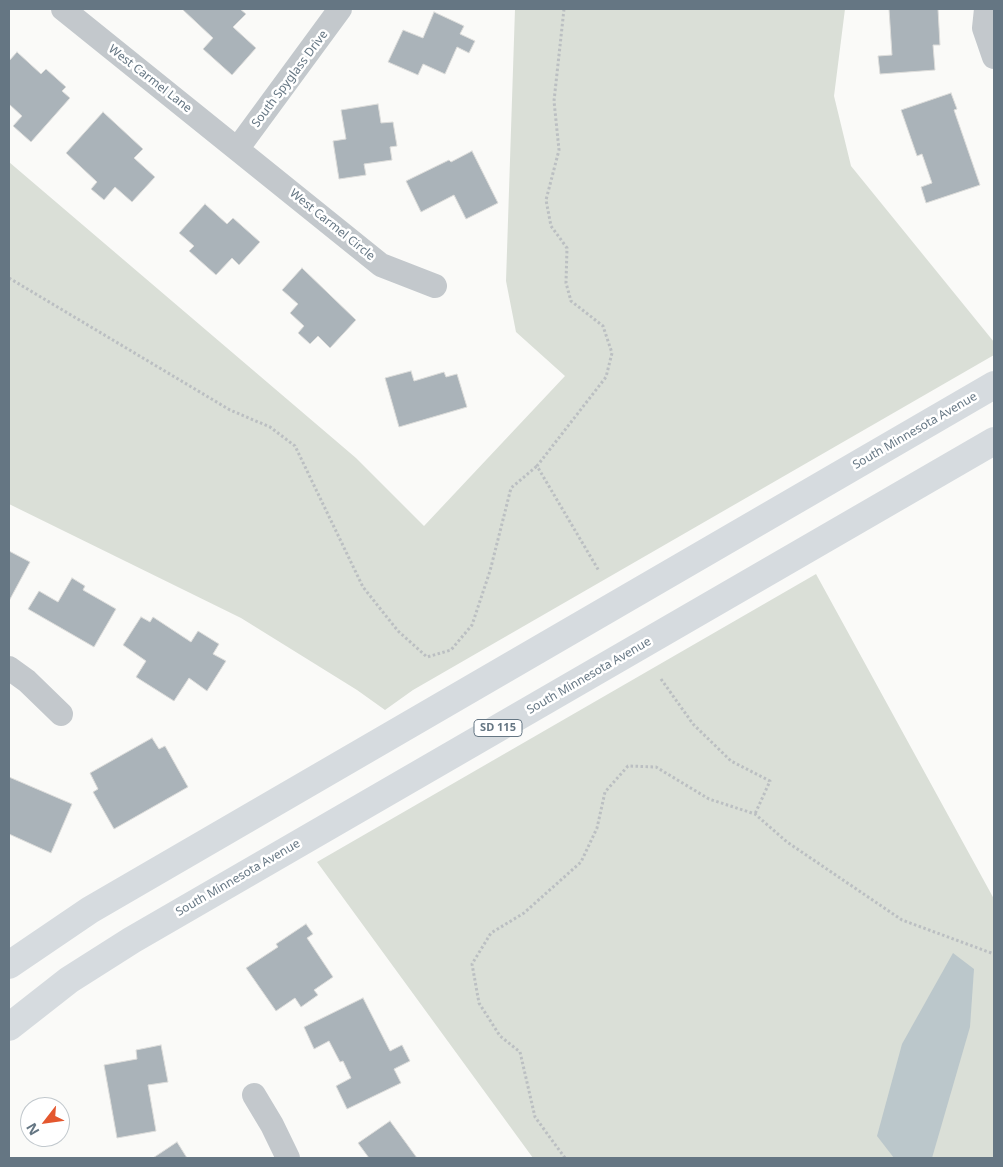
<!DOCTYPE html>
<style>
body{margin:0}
#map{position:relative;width:1003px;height:1167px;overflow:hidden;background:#fafaf8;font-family:"Noto Sans",sans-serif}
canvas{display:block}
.frame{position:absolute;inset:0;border:10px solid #657683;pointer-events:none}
.north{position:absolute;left:20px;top:1097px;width:50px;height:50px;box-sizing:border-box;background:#fff;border:1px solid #c1c8cd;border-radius:50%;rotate:240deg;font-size:14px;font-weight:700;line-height:20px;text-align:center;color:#657683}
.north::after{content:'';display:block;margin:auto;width:18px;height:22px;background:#e4572e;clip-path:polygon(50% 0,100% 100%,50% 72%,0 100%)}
</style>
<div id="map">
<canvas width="1003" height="1167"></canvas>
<div class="frame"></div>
<div class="north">N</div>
</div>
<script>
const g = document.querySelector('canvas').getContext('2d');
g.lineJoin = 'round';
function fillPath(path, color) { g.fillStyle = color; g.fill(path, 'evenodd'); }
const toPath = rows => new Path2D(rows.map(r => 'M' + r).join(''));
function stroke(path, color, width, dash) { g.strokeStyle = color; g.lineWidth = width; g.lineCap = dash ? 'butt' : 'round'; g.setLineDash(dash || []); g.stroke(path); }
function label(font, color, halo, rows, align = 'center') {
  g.font = font + ' "Noto Sans",sans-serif'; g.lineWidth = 5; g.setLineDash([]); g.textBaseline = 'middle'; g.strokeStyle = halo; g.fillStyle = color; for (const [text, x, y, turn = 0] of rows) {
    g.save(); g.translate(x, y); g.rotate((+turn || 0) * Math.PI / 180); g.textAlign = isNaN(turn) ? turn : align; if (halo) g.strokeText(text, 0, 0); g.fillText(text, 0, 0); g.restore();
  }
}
fillPath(toPath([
 [515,9,845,9,834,96,851,166,994,342,994,355,413,690,385,710,357,690,241,618,9,504,9,162,356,458,424,526,565,376,516,332,506,281],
 [816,574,994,899,994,1158,533,1158,317,862]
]), '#dadfd7');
fillPath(toPath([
 [953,953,974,969,970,1027,932,1158,894,1158,877,1136,902,1044]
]), '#bbc7cb');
const building = toPath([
 [182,9,240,9,246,14,233,27,256,48,232,75,203,49,213,38,182,9],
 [889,9,938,9,940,45,933,45,935,70,880,74,878,56,892,55,889,9],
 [434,12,464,26,460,34,475,41,469,53,457,47,445,74,423,64,418,75,388,62,403,30,423,38,434,12],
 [17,52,41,74,46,69,66,87,62,91,70,98,31,142,13,126,22,116,9,104,9,61,17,52],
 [951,93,957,109,954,110,980,185,926,203,921,187,932,183,922,154,917,156,901,110,951,93],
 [378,104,381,123,393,122,397,146,390,147,392,160,364,164,366,175,339,179,333,141,346,139,341,110,378,104],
 [103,112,143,149,134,158,155,177,132,202,115,187,104,200,91,189,97,182,66,153,103,112],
 [472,151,498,203,466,219,454,195,421,212,406,181,449,160,451,162,472,151],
 [205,204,227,224,233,218,260,242,239,265,232,258,216,275,189,251,194,246,179,233,205,204],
 [302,268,356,320,330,348,318,336,310,344,298,333,304,326,290,313,298,304,282,290,302,268],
 [411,371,414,381,444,372,446,377,457,374,467,407,399,427,385,378,411,371],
 [9,551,30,562,9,601,9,551],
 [72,578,85,586,83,590,116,609,94,647,28,609,39,591,58,602,72,578],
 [141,617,150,622,153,617,191,642,198,631,219,644,213,654,226,661,207,691,189,678,174,701,136,677,146,661,123,645,141,617],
 [152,738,159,749,165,746,188,787,114,829,93,792,98,789,90,773,152,738],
 [9,777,72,804,51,853,9,834,9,777],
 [306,924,313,934,307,938,333,977,314,990,318,995,301,1007,295,998,276,1011,246,968,278,947,276,944,306,924],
 [363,998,390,1051,402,1045,410,1061,394,1069,401,1083,347,1109,336,1086,351,1078,343,1061,340,1062,329,1041,314,1049,304,1027,363,998],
 [161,1045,168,1082,148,1085,156,1131,117,1138,104,1065,137,1059,136,1050,161,1045],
 [390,1121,417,1158,369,1158,358,1143,390,1121],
 [177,1142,187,1158,153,1158,177,1142]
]);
fillPath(building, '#aab3b9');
stroke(building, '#dcdcda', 1);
stroke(toPath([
 [564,9,554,101,559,150,546,200,551,226,567,248,566,283,571,301,603,326,612,353,606,377,537,466,599,571],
 [9,278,230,410,270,427,295,446,363,587,398,631,427,657,451,650,472,625,490,571,511,488,537,466],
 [661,679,693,724,731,761,770,781,755,814],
 [565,1158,535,1117,520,1052,500,1036,479,1003,472,964,491,933,524,913,581,862,597,828,605,792,628,766,656,767,709,799,755,814,787,842,902,920,994,954]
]), '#bbbfc2', 3, [2.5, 2.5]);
stroke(toPath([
 [63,9,381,265,435,286],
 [986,9,984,28,994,57],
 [238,148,340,9],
 [9,668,27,681,61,714],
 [254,1095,272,1125,288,1158]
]), '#c3c8cc', 24);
stroke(toPath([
 [9,965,90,910,994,385],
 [9,1027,69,980,132,940,994,441]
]), '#d6dbdf', 28);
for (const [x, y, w] of [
 [498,728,48]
]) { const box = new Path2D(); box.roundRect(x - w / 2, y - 8.5, w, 17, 4); g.fillStyle = '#fff'; g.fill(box); stroke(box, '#657683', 1); }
label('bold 11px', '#657683', null, [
 ["SD 115",498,728]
]);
label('12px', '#657683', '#fff', [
 ["West Carmel Lane",150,79,38],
 ["South Spyglass Drive",290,79,-53],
 ["West Carmel Circle",332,225,39],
 ["South Minnesota Avenue",915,431,-30],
 ["South Minnesota Avenue",589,676,-30],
 ["South Minnesota Avenue",238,878,-30]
]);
</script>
